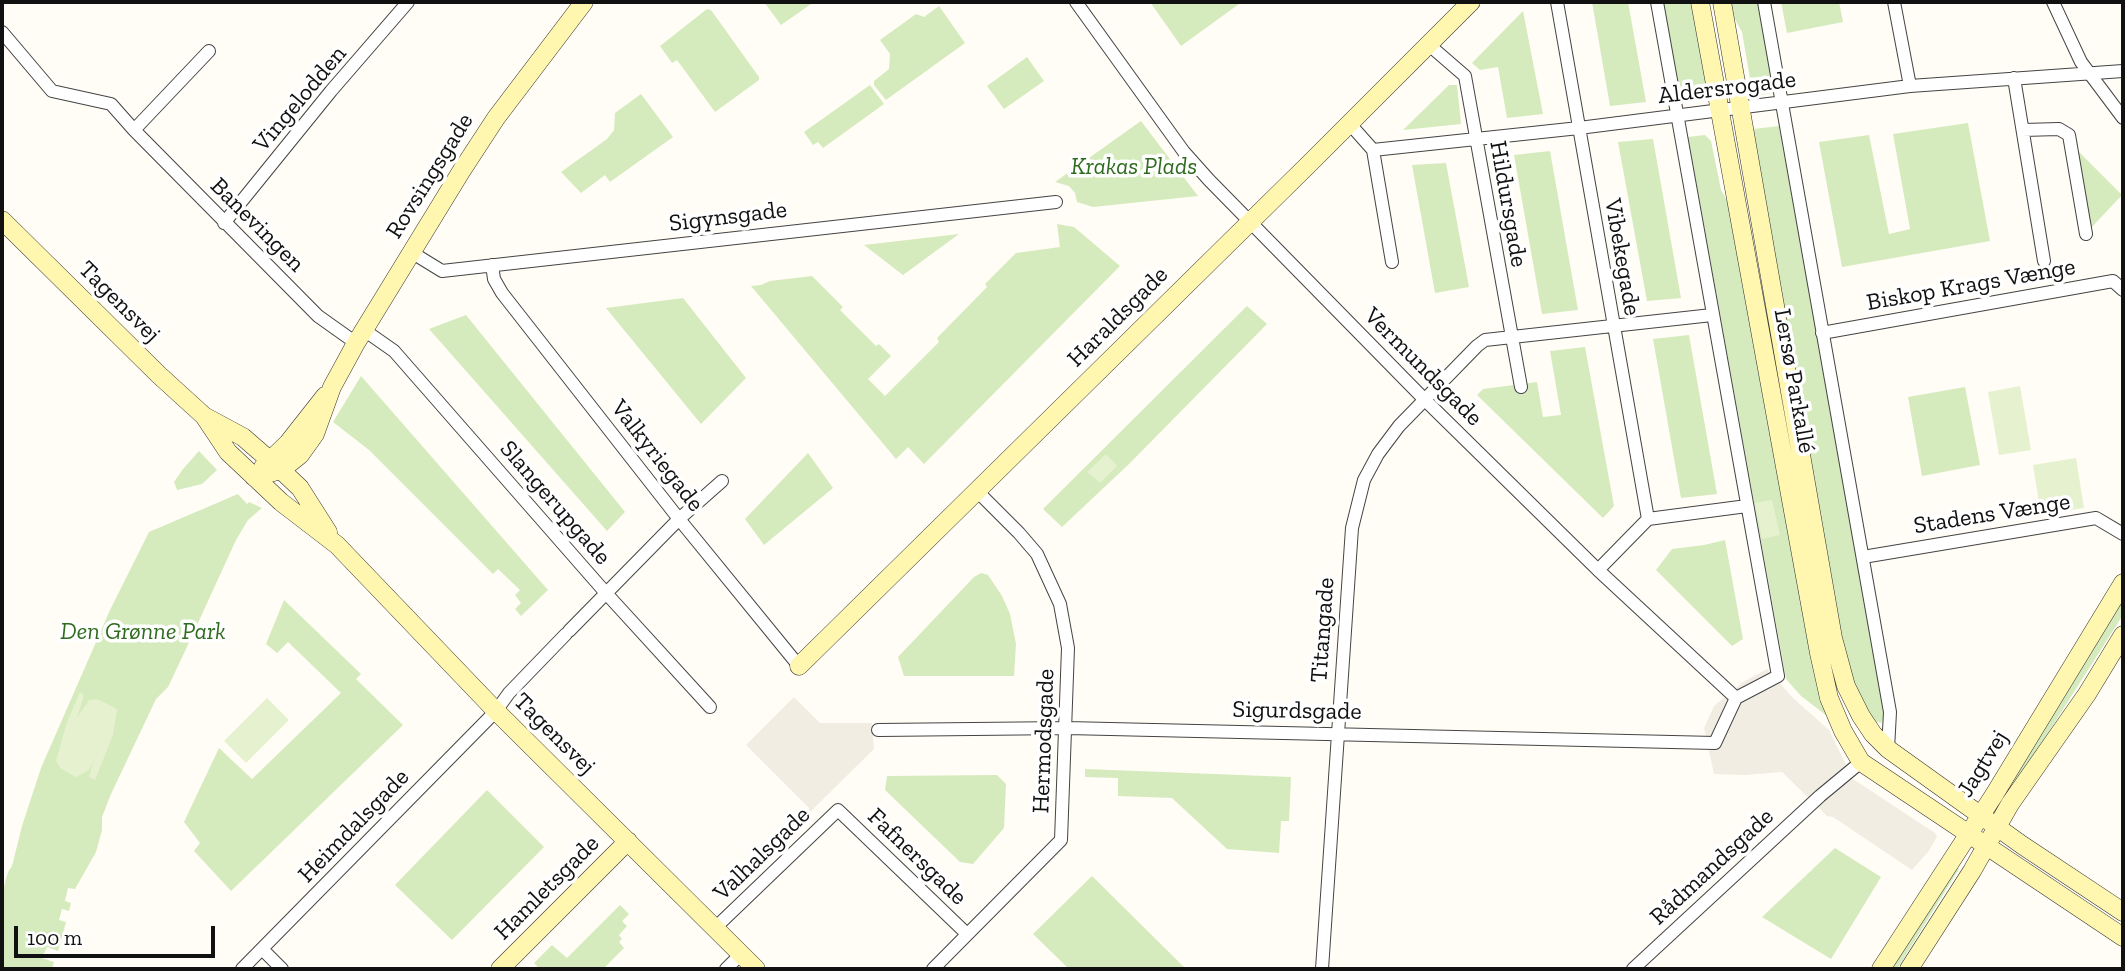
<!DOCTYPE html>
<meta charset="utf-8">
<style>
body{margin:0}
#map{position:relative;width:2125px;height:971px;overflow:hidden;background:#fffdf5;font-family:"Zilla Slab",serif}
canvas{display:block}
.frame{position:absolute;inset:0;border:4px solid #111;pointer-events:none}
.scale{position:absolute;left:14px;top:926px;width:201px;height:32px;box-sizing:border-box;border:4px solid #111;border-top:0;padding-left:9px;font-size:21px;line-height:24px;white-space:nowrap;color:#111;-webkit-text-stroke:5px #fff;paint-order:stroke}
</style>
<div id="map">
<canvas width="2125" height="971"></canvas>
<div class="frame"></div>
<div class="scale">100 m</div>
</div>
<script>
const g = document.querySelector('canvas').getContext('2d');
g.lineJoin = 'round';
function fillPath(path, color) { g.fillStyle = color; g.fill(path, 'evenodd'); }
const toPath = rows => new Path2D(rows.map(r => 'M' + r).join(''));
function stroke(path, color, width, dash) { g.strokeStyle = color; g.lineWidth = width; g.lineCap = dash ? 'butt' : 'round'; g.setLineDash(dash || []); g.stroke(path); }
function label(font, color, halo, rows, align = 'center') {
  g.font = font + ' "Zilla Slab",serif'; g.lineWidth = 7; g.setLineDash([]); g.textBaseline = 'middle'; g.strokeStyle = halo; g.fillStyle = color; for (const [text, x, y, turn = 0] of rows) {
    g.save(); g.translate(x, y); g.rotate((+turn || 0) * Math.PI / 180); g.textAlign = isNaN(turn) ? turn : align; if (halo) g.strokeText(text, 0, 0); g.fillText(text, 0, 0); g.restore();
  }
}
fillPath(toPath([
 [764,2,814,2,781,25],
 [1150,2,1237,2,1239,4,1181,46],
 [1592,2,1628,2,1646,102,1610,106],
 [1663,2,1693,2,1709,91,1681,97],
 [1730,2,1757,2,1774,93,1753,96,1742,32,1732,14],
 [1781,2,1839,2,1843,22,1787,33],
 [939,6,965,43,886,100,874,85,874,81,889,69,890,54,880,40,916,14,924,17],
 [707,9,711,10,759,77,759,80,715,112,677,60,672,63,660,46],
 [1523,11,1543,114,1507,118,1498,67,1480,70,1472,63],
 [1027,57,1044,81,1004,109,987,86],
 [870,85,884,104,823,148,818,142,813,145,804,132],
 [1449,85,1457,85,1461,124,1403,130],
 [641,94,673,137,610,182,605,175,581,193,561,172,607,139,614,130,615,113],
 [1141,121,1198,196,1093,207,1077,202,1075,193,1069,186,1055,182],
 [1968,123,1990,241,1842,267,1819,142,1869,135,1889,234,1910,229,1893,134],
 [1779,126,1882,695,1884,717,1881,723,1874,721,1856,693,1845,657,1752,133,1754,129],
 [1705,135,1711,141,1721,190,1732,210,1831,719,1801,696,1786,679,1688,137],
 [1653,139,1681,298,1647,301,1618,142],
 [2077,150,2122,195,2091,228],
 [1550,151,1578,310,1542,314,1514,155],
 [1446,163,1469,287,1435,293,1412,165],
 [1057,224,1074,227,1120,266,924,464,908,447,896,459,751,286,761,285,770,281,812,276,843,307,840,310,876,346,879,344,891,356,868,379,885,396,939,342,937,338,987,287,985,284,1016,253,1060,247],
 [959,234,903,275,864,245],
 [683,298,746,378,701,424,606,308],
 [1247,306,1267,324,1128,465,1062,527,1043,509],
 [466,315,625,512,607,531,429,329],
 [1689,335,1717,494,1681,498,1653,339],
 [1585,347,1614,506,1603,518,1477,395,1483,389,1537,382,1543,417,1561,415,1550,351],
 [361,376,548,590,521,616,515,609,521,603,515,595,520,590,498,569,493,574,369,450,333,422],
 [1965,387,1980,465,1922,476,1908,397],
 [199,451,217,470,202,484,177,490,174,482,183,469],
 [808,453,833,488,764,545,745,519],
 [238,494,247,504,249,502,262,508,248,520,236,540,186,649,168,687,156,699,111,794,102,817,102,830,96,852,75,889,68,888,65,901,71,903,69,911,62,909,59,920,66,922,58,951,47,947,42,958,54,962,52,969,2,969,2,894,8,872,12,866,22,826,41,768,110,610,149,532],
 [1725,540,1743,639,1732,646,1656,570,1672,549,1704,545],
 [981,573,988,575,1002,596,1010,614,1016,644,1014,676,904,676,898,657,974,577],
 [2123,595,2123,615,2009,794,2005,792],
 [284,600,361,674,356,679,403,725,231,891,194,851,200,843,184,822,219,748,252,779,341,693,288,642,277,653,266,644],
 [1085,769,1291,777,1289,821,1281,821,1279,853,1227,849,1172,798,1118,796,1118,778,1085,777],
 [997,775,1006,784,1004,828,973,864,960,862,885,790,887,776],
 [487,790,544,847,452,940,395,885],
 [1835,848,1881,877,1831,959,1762,917],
 [1956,867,1959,869,1897,969,1887,969],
 [1092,876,1186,969,1069,969,1033,934],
 [620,905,629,914,622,921,627,926,619,935,622,939,619,942,624,948,603,969,540,969,534,963,552,945,567,958]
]), '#d5ebbd');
fillPath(toPath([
 [2020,386,2031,450,1999,455,1988,392],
 [1106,454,1117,466,1100,483,1087,472],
 [2076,458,2084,508,2041,515,2033,465],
 [1772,500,1780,535,1762,539,1755,503],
 [80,692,84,695,77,718,89,700,97,699,117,709,113,735,95,780,89,777,93,763,88,771,76,777,60,768,56,761,67,722],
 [267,698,289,720,246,763,224,741]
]), '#e6f2cf');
fillPath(toPath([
 [1767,669,1793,698,1829,730,1853,779,1935,833,1937,837,1928,852,1912,870,1833,817,1827,816,1782,772,1746,775,1714,774,1704,728,1714,706,1743,682],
 [794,697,820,723,872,723,874,749,809,813,809,808,746,745]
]), '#f1ede2');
const street = toPath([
 [1076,2,1184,152,1209,180,1424,399,1598,570,1736,698],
 [1557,2,1648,519],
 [1657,2,1778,676,1736,698],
 [1764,2,1890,712,1888,749],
 [1894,2,1910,86],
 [2053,2,2081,62,2123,118],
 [2,32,52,91,111,104,134,130,318,316,356,343],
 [1428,44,1465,76,1521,387],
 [2014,78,2044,261],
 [1349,123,1373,150,1579,128,1910,86,2123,71],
 [134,130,209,51],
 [2023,130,2059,129,2069,135,2086,234],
 [1373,150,1392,262],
 [224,223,331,91,408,2],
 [411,252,442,271,1056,202],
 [492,265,494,279,502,293,679,519,799,666],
 [364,330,394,351,605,592,710,707],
 [1822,333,2113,281,2123,290],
 [1863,557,2096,518,2123,534],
 [1598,570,1648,519,1747,506],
 [569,631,679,519,722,481],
 [878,730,1067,728,1715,743,1736,698],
 [715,928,838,810,967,934],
 [262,949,282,969],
 [242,969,496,711,509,693,566,634],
 [726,969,741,954],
 [933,969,1061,840,1068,648,1060,604,1037,554,1019,533,977,491],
 [1322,969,1352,528,1364,480,1378,454,1399,426,1477,346,1485,340,1712,315],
 [1633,969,1820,796,1861,762]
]);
const secondary = toPath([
 [1700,2,1819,653,1829,698,1843,731,1861,762,2123,937],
 [1722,2,1833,638,1846,686,1861,716,1873,734,1888,749,2022,845,2123,912],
 [2,220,159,375,204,416,243,437,281,470,300,488,328,532],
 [204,416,228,452,281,502,337,545,496,711,756,969],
 [263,467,288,443,325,396],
 [254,477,281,470,300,455,315,434,332,387,356,343,462,170,496,118,584,2],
 [799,666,1310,163,1471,2],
 [500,969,628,841],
 [1881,969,1994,795,2123,583],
 [1909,969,1972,871,2010,804,2087,694,2123,635]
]);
stroke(street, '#444', 14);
stroke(secondary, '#333', 19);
stroke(street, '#fff', 12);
stroke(secondary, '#fff6b0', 18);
label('24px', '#111', '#fff', [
 ["Aldersrogade",1727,88,-7],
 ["Vingelodden",300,99,-50],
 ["Rovsingsgade",430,176,-58],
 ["Hildursgade",1508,204,80],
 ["Sigynsgade",728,217,-7],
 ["Banevingen",257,225,45],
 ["Vibekegade",1622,257,80],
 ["Biskop Krags Vænge",1971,285,-10],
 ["Tagensvej",119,302,45],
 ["Haraldsgade",1118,317,-45],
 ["Vermundsgade",1423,367,45],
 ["Lersø Parkallé",1794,381,80],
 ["Valkyriegade",657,456,52],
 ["Slangerupgade",555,503,49],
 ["Stadens Vænge",1992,514,-9],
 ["Titangade",1323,630,-86],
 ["Sigurdsgade",1297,711,1],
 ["Tagensvej",554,734,45],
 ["Hermodsgade",1044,741,-88],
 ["Jagtvej",1983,764,-58],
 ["Heimdalsgade",354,826,-46],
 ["Valhalsgade",762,854,-44],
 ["Fafnersgade",917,857,44],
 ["Rådmandsgade",1712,867,-43],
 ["Hamletsgade",547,888,-45]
]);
label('italic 24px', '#2f6b1f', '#fff', [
 ["Krakas Plads",1134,167],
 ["Den Grønne Park",143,632]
]);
</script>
